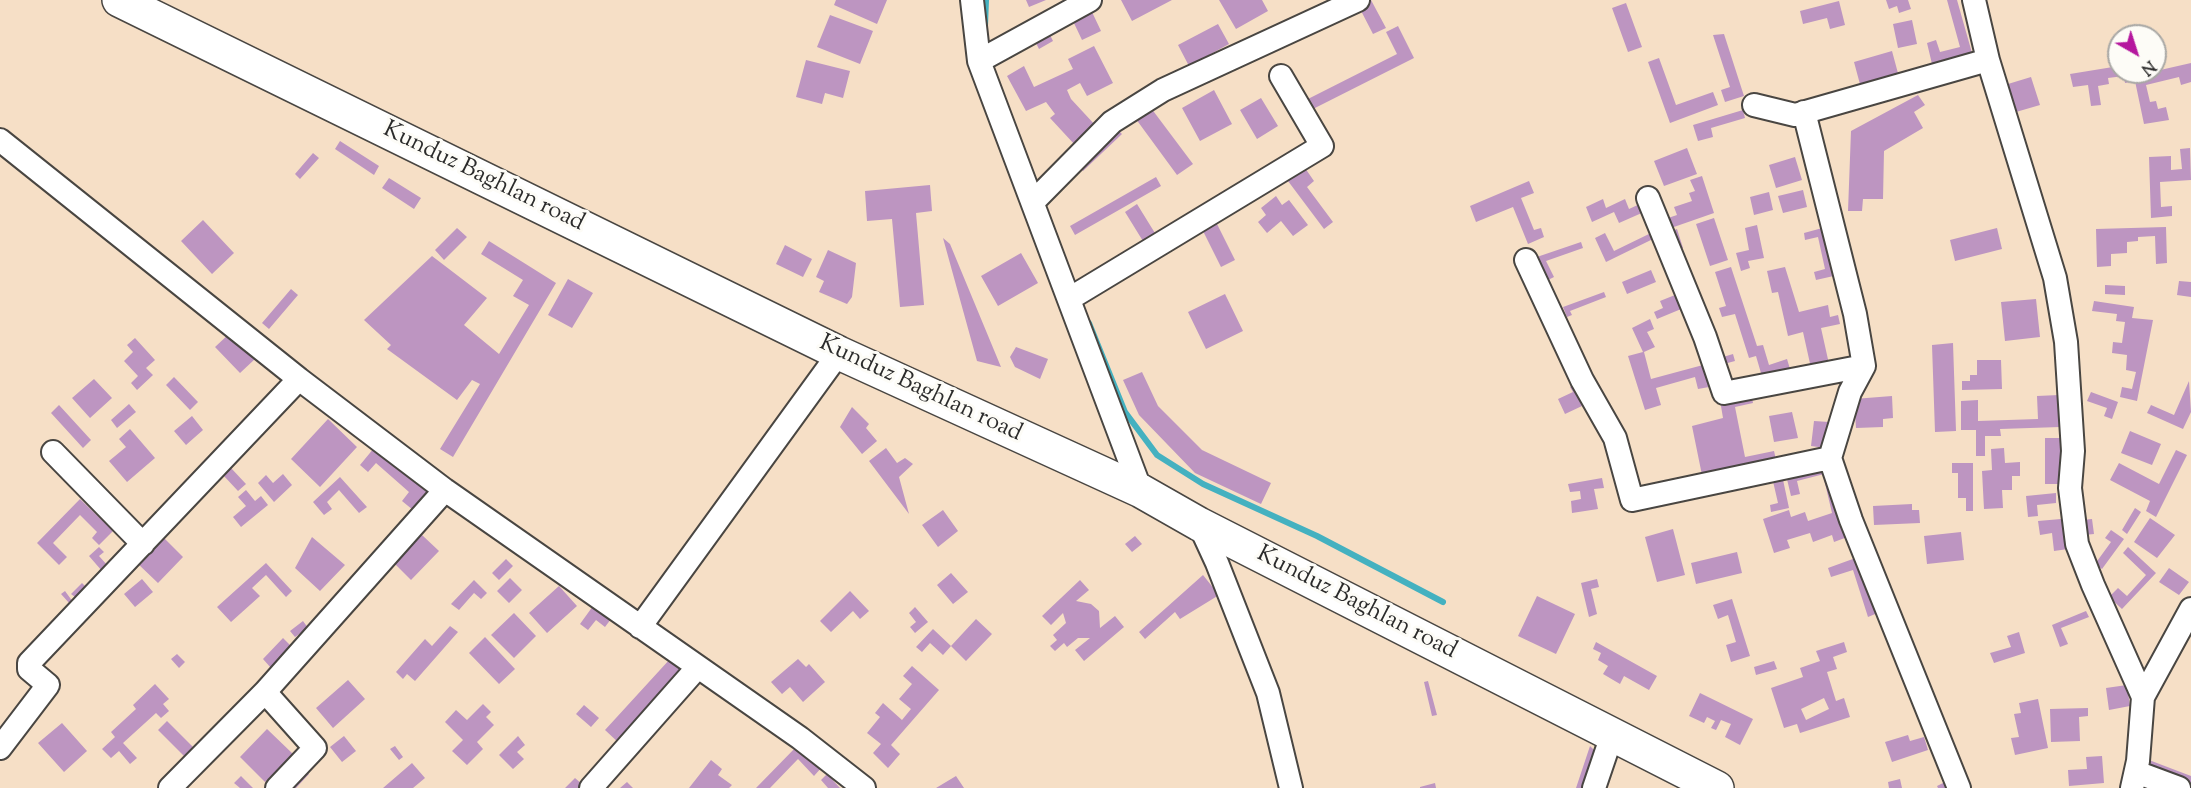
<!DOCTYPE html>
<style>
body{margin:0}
#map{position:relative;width:2191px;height:788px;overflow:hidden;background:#f6dfc6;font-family:"Sorts Mill Goudy",serif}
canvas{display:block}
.north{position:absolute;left:2107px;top:24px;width:60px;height:60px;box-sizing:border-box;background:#fdfcf7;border:2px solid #a9a8a5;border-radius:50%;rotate:141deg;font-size:16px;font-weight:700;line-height:24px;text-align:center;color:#2b2b2b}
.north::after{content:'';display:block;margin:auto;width:21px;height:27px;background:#b5179e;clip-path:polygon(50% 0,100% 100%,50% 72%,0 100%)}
</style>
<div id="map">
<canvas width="2191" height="788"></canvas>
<div class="north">N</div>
</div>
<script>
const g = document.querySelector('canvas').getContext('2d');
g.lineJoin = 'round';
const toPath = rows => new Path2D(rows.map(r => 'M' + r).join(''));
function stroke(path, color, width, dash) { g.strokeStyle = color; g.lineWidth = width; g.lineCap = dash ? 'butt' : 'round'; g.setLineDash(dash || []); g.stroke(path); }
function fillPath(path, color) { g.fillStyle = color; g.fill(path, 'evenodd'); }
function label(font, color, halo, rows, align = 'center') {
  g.font = font + ' "Sorts Mill Goudy",serif'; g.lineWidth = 6; g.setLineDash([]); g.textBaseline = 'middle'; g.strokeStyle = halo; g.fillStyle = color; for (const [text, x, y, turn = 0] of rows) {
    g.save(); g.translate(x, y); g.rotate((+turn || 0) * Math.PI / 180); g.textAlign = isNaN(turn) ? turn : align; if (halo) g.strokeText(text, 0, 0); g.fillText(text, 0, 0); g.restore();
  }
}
stroke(toPath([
 [985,26,986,0],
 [1089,323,1125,412,1157,455,1203,484,1317,536,1443,602]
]), '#44b1c0', 6);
fillPath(toPath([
 [836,0,887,0,877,24,834,5],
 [1026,0,1046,0,1029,7],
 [1121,0,1172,0,1132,21],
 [1219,0,1262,0,1268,11,1236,29],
 [1368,0,1371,0,1386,28,1373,34,1358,5],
 [1886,0,1908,0,1911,9,1899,13,1897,6,1889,9],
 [1947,0,1957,0,1972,53,1932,64,1927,43,1936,40,1940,52,1960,47],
 [1839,1,1845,25,1830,29,1827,18,1803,24,1800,11],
 [1626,3,1642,47,1628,52,1612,8],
 [1092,12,1101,31,1082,40,1073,21],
 [830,15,873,31,860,64,817,47],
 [1912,20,1917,44,1898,48,1893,24],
 [1218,24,1229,44,1189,66,1178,45],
 [1398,26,1414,58,1309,111,1304,101,1397,54,1386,32],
 [1049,33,1053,41,1039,49,1035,41],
 [1724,34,1744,96,1725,102,1721,90,1730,87,1713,35],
 [1094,46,1113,83,1087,96,1080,83,1067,90,1071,99,1096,126,1075,145,1050,118,1055,114,1046,102,1026,111,1007,76,1024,66,1034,87,1073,69,1068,59],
 [1892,51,1899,77,1861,88,1854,62],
 [1659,58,1676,105,1713,92,1718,105,1670,123,1648,62],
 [806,60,850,71,843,98,825,93,822,104,796,97],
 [2191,63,2191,82,2181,85,2179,77,2146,85,2150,102,2156,101,2158,109,2166,107,2169,120,2144,124,2135,81,2125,83,2124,76,2108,78,2109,84,2098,86,2101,105,2091,106,2088,85,2073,87,2070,74,2119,66,2119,72,2133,72,2134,76],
 [2031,77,2040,105,2016,112,2008,84],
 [1214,90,1232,124,1200,141,1182,108],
 [1918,95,1925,105,1914,112,1923,128,1884,151,1883,199,1863,199,1862,211,1848,211,1851,131],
 [1261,98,1278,126,1257,139,1240,110],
 [1148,104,1193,164,1177,175,1133,115],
 [1743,110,1745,118,1711,128,1713,137,1698,141,1693,125],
 [1116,128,1122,134,1083,171,1077,164],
 [340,141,379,166,374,175,335,149],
 [1687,148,1697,174,1664,186,1654,161],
 [2190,148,2191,180,2160,182,2161,207,2172,206,2172,216,2151,218,2149,157,2171,156,2171,170,2182,169,2180,149],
 [313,153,319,158,300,179,295,174],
 [1795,157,1802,180,1776,188,1769,165],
 [1305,168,1314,181,1307,187,1333,222,1324,229,1288,181],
 [1702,176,1714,213,1671,228,1668,218,1677,215,1674,207,1692,201,1689,193,1695,191,1690,180],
 [1156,177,1161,186,1075,235,1070,226],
 [389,178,421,198,414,209,382,188],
 [1529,181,1534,193,1521,198,1534,230,1541,228,1544,237,1528,244,1513,207,1476,222,1470,206],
 [930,185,932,211,916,213,924,305,900,307,892,219,867,221,865,191],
 [1803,190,1807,207,1783,213,1778,196],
 [1769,192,1773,210,1754,215,1750,197],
 [1276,196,1282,205,1289,200,1308,225,1293,236,1281,221,1267,233,1258,222,1266,215,1261,208],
 [1603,199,1606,208,1625,199,1629,209,1642,203,1644,212,1619,223,1614,212,1592,222,1586,207],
 [1137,204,1158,238,1146,246,1125,212],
 [1714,218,1728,260,1710,266,1696,224],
 [203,220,234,253,212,274,181,241],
 [1217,224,1235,260,1221,267,1203,231],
 [1757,225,1764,258,1748,261,1750,268,1741,271,1736,253,1749,250,1745,228],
 [1826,227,1838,275,1816,280,1814,272,1825,269,1818,237,1805,240,1804,233],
 [2166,227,2167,263,2156,264,2155,236,2138,237,2138,241,2127,242,2127,253,2111,254,2111,266,2097,267,2096,229],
 [457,228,467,237,444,260,435,250],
 [1997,228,2002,249,1955,261,1950,240],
 [1677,229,1683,248,1674,251,1667,233],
 [1605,233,1614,251,1651,233,1653,239,1606,262,1595,238],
 [943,238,950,244,1001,367,977,361],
 [489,241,556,283,453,457,440,449,480,384,472,380,457,400,387,349,391,345,364,320,432,256,487,298,464,325,499,354,529,305,513,296,523,280,481,254],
 [1581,242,1583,248,1546,261,1554,277,1542,283,1531,259],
 [785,245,812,259,803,277,776,264],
 [828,250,856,263,852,297,847,304,819,292,824,281,816,277],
 [1021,253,1038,283,998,306,981,276],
 [1731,267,1757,346,1763,345,1769,365,1787,359,1790,369,1763,380,1756,356,1749,358,1735,314,1722,317,1719,308,1726,306,1715,272],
 [1785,267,1799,312,1828,305,1830,317,1838,315,1840,324,1821,328,1829,364,1811,368,1803,332,1788,336,1778,292,1772,293,1767,271],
 [1651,270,1656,282,1627,294,1622,282],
 [568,279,593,293,572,328,548,315],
 [2179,281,2191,282,2191,297,2177,295],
 [2105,285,2125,286,2125,295,2105,294],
 [291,289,298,295,269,329,262,323],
 [1604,292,1606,297,1570,311,1572,315,1567,317,1563,307],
 [1680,293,1686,307,1657,319,1654,312,1663,308,1660,301],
 [1225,294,1243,331,1206,349,1188,312],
 [2036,299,2040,337,2005,341,2001,302],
 [2094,301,2134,307,2132,318,2153,320,2137,401,2120,397,2122,387,2132,389,2136,372,2126,370,2127,355,2112,353,2113,342,2122,343,2125,322,2116,321,2117,314,2092,311],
 [1650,319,1654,329,1647,332,1655,347,1644,352,1651,379,1703,365,1709,387,1698,389,1695,377,1656,388,1661,405,1645,410,1628,356,1643,352,1632,328],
 [230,333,255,359,240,373,215,347],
 [135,338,155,360,146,368,153,375,137,390,131,383,138,376,124,361,133,352,127,345],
 [1953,343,1956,431,1935,432,1932,345],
 [1720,346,1723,357,1733,354,1735,361,1720,365,1714,348],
 [1016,347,1048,359,1040,379,1015,367,1010,357],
 [1977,360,2001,360,2002,389,1962,390,1962,381,1970,381,1970,375,1977,375],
 [1142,372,1158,406,1202,450,1271,483,1261,504,1195,473,1139,415,1123,380],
 [174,377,198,402,190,410,166,385],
 [94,379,112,398,90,418,72,398],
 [2189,381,2191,412,2183,429,2147,413,2151,405,2174,415],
 [1577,383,1584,397,1579,399,1582,406,1565,414,1558,399,1573,392,1570,387],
 [2091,392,2118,402,2112,419,2104,416,2107,408,2087,401],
 [1751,394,1753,403,1735,407,1745,457,1774,451,1777,464,1703,480,1692,426,1723,418,1720,400],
 [2059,395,2060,427,2000,429,2001,436,1985,436,1985,456,1976,456,1976,430,1961,430,1961,401,1978,400,1978,421,2038,419,2037,396],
 [1892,396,1893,418,1883,419,1883,427,1856,428,1854,399],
 [129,404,136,412,117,428,111,420],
 [59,405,91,440,83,448,51,413],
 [852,407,869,424,866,428,877,441,862,454,840,427],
 [1792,412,1798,438,1774,442,1769,416],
 [192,416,203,430,186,445,174,431],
 [328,419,357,447,320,487,291,459],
 [1814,421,1829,422,1826,448,1811,446],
 [130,429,155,458,127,482,109,461,126,447,119,439],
 [2130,431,2161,444,2152,465,2121,453],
 [2045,438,2063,438,2063,484,2045,484],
 [374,448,428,493,413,510,402,501,409,492,376,463,368,472,360,465],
 [886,448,897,463,905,458,913,464,899,477,909,514,869,461],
 [2004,448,2005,463,2020,462,2020,476,2012,476,2012,490,2002,490,2003,508,1984,509,1982,471,1992,470,1991,449],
 [2176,450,2187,455,2156,517,2146,511,2150,501,2110,480,2119,463,2159,484],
 [1952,463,1973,463,1973,511,1966,511,1966,498,1958,498,1958,473,1952,473],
 [1826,465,1828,473,1797,481,1800,494,1791,496,1786,475],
 [231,468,246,484,238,491,223,475],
 [283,474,292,485,274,502,258,483,266,475,273,483],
 [1782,475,1789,508,1771,512,1770,505,1778,503,1772,477],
 [1833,476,1850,536,1834,542,1832,535,1813,542,1810,533,1787,540,1790,548,1774,553,1763,519,1789,510,1791,517,1805,512,1808,521,1832,513,1824,479],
 [340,477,367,507,359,513,339,490,327,502,332,509,324,515,313,502],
 [1602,478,1604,488,1594,489,1598,509,1572,513,1571,501,1581,499,1580,491,1570,492,1568,484],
 [246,490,255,501,261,496,268,505,241,527,233,517,246,506,238,497],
 [2056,493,2056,503,2037,505,2038,516,2028,517,2026,496],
 [80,499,113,531,99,545,92,538,97,532,80,515,53,543,67,557,59,565,37,543],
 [1912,504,1912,510,1919,510,1920,523,1874,525,1873,506],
 [2135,508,2141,512,2127,534,2122,530],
 [943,510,958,531,938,547,922,525],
 [2150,518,2175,535,2157,558,2134,542],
 [2061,519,2068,549,2054,551,2052,533,2040,535,2038,521],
 [2092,519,2094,534,2084,535,2082,520],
 [1673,529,1685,575,1657,582,1645,537],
 [2111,530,2124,539,2102,569,2095,564,2111,542,2105,538],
 [1961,532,1964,560,1927,564,1924,536],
 [422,535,439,551,411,580,394,563],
 [162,536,183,557,158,583,136,562],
 [1135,536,1142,544,1132,552,1125,544],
 [312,537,345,565,320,591,295,568],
 [99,547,104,552,99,556,108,566,102,571,89,556],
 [2128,547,2156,573,2122,609,2109,597,2118,588,2127,596,2146,575,2123,553],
 [1737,552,1742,573,1696,584,1691,563],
 [1861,556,1880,612,1868,617,1853,570,1831,577,1828,568],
 [506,559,513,566,499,580,492,573],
 [266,563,292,591,286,597,266,575,252,588,260,596,231,622,217,607],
 [2169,568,2189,582,2179,595,2159,582],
 [951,573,968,592,953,604,937,585],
 [1203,575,1219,595,1180,619,1175,612,1145,639,1139,632],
 [510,578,522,590,509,603,497,591],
 [142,579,153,592,135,607,124,594],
 [1597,579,1599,587,1591,589,1597,614,1589,617,1581,583],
 [474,580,487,593,481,599,474,593,459,610,451,604],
 [1080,580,1089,590,1076,601,1091,604,1099,611,1100,628,1115,616,1124,627,1084,661,1075,650,1090,638,1078,638,1067,647,1064,643,1055,651,1050,646,1057,640,1053,635,1066,623,1063,613,1051,625,1042,616],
 [82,583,86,587,75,597,71,594],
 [559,586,577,606,547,633,529,613],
 [65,591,73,602,70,604,61,594],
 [850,591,869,611,860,619,853,611,831,632,820,621],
 [1537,596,1575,614,1556,654,1518,636],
 [1732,599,1750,656,1731,662,1726,645,1736,642,1728,615,1718,619,1713,605],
 [593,606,611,619,605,627,596,620,588,630,580,624],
 [915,607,928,622,915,633,910,627,916,622,909,613],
 [2086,611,2089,617,2061,628,2068,644,2060,647,2052,625],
 [514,613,536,636,514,658,491,635],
 [976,619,992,634,966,661,951,646],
 [303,621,308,628,295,637,290,631],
 [450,626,458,632,415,681,407,674,403,679,396,672,425,639,432,646],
 [933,629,951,646,943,655,930,643,922,652,916,647],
 [2019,632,2025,653,1994,663,1990,653,2011,647,2007,636],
 [485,637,515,669,499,684,469,653],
 [283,638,292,647,271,668,263,659],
 [1596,642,1657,676,1649,690,1624,676,1620,684,1603,674,1608,666,1598,660,1601,653,1593,649],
 [1844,642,1847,652,1833,657,1837,669,1827,672,1836,701,1844,698,1850,717,1800,733,1797,724,1784,728,1771,688,1803,677,1800,668,1820,661,1816,651],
 [1824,698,1829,709,1806,720,1801,709],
 [177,654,185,662,179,668,171,659],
 [670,659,685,673,620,744,605,730],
 [798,659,806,667,809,664,825,682,803,702,790,687,782,694,771,682],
 [1774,661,1777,669,1756,675,1754,667],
 [912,666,939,690,891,745,900,754,888,768,873,753,881,744,867,733,880,717,875,713,883,703,902,720,911,709,899,699,912,684,903,676],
 [348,680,365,699,333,728,316,708],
 [1428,681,1437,715,1432,716,1424,682],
 [155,684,169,699,163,704,169,711,161,718,156,713,123,743,137,758,130,764,119,751,111,758,102,749,115,737,111,732,136,709,133,705],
 [2127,685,2130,706,2109,710,2106,688],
 [1700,693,1753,719,1740,745,1725,737,1731,724,1721,720,1716,730,1711,728,1715,721,1707,717,1704,723,1689,716],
 [2038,699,2048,748,2015,755,2011,738,2019,737,2014,714,2021,713,2019,703],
 [483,704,491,712,486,717,494,725,477,742,483,749,467,765,452,751,463,740,445,722,456,710,467,720],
 [584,705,599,718,591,727,576,714],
 [2088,708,2088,716,2079,717,2080,741,2051,742,2050,709],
 [167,721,197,751,188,760,158,730],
 [62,723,87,751,64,772,38,743],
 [267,729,293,754,265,782,240,757],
 [1908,735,1910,741,1924,737,1928,750,1892,762,1885,742],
 [344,736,356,751,342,762,330,747],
 [518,736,525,745,517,752,524,759,513,769,499,755],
 [798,745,822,767,814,776,798,759,770,788,756,788],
 [395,746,403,757,399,760,390,749],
 [1590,746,1598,754,1587,788,1576,788],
 [2102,756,2104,783,2069,786,2068,770,2087,769,2086,757],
 [711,760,722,769,718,775,732,785,729,788,689,788],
 [2149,760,2191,776,2191,786,2145,770],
 [412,763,425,778,413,788,383,788],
 [303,768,309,774,296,788,291,788],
 [827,774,840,788,828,788,821,780],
 [241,776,253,788,240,788,234,783],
 [956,776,964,788,936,788],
 [575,778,583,785,579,788,565,788],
 [1900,779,1902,788,1889,788,1888,782],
 [1947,781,1950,788,1938,788,1937,786],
 [627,782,633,788,620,788],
 [1435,783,1436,788,1420,788,1420,787]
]), '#bd95c1');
const street = toPath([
 [972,0,979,61,1141,491],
 [1974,0,1988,60,2055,278,2066,342,2073,451,2070,488,2077,544,2093,585,2143,697,2138,761,2132,788],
 [979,61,1090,0],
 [1754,105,1795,115,1988,60],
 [1804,112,1855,314,1864,366,1850,392,1830,458,1851,520,1959,788],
 [0,140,299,379,445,490,800,738,864,788],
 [1648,198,1705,337,1724,393,1864,366],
 [1034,201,1112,122,1163,90,1358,0],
 [1526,260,1582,380,1615,438,1632,500,1830,458],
 [1069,299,1322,146,1281,76],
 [53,452,143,544],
 [1199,524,1217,563,1268,693,1291,788],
 [640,627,839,353],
 [265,692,315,748,277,788],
 [2143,697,2191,609],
 [0,748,48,685,29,669,29,663,299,379],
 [2136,772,2179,788],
 [170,788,265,692,445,490],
 [591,788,697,668],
 [1594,788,1612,735]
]);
const highway = toPath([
 [119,0,839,353,1141,491,1199,524,1717,788]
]);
stroke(street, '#494642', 26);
stroke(highway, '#494642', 36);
stroke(street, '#fff', 22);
stroke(highway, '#fff', 33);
label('24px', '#2b2b2b', '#fdfcf7', [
 ["Kunduz Baghlan road",483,178,26],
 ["Kunduz Baghlan road",920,390,25],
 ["Kunduz Baghlan road",1356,604,27]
]);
</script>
